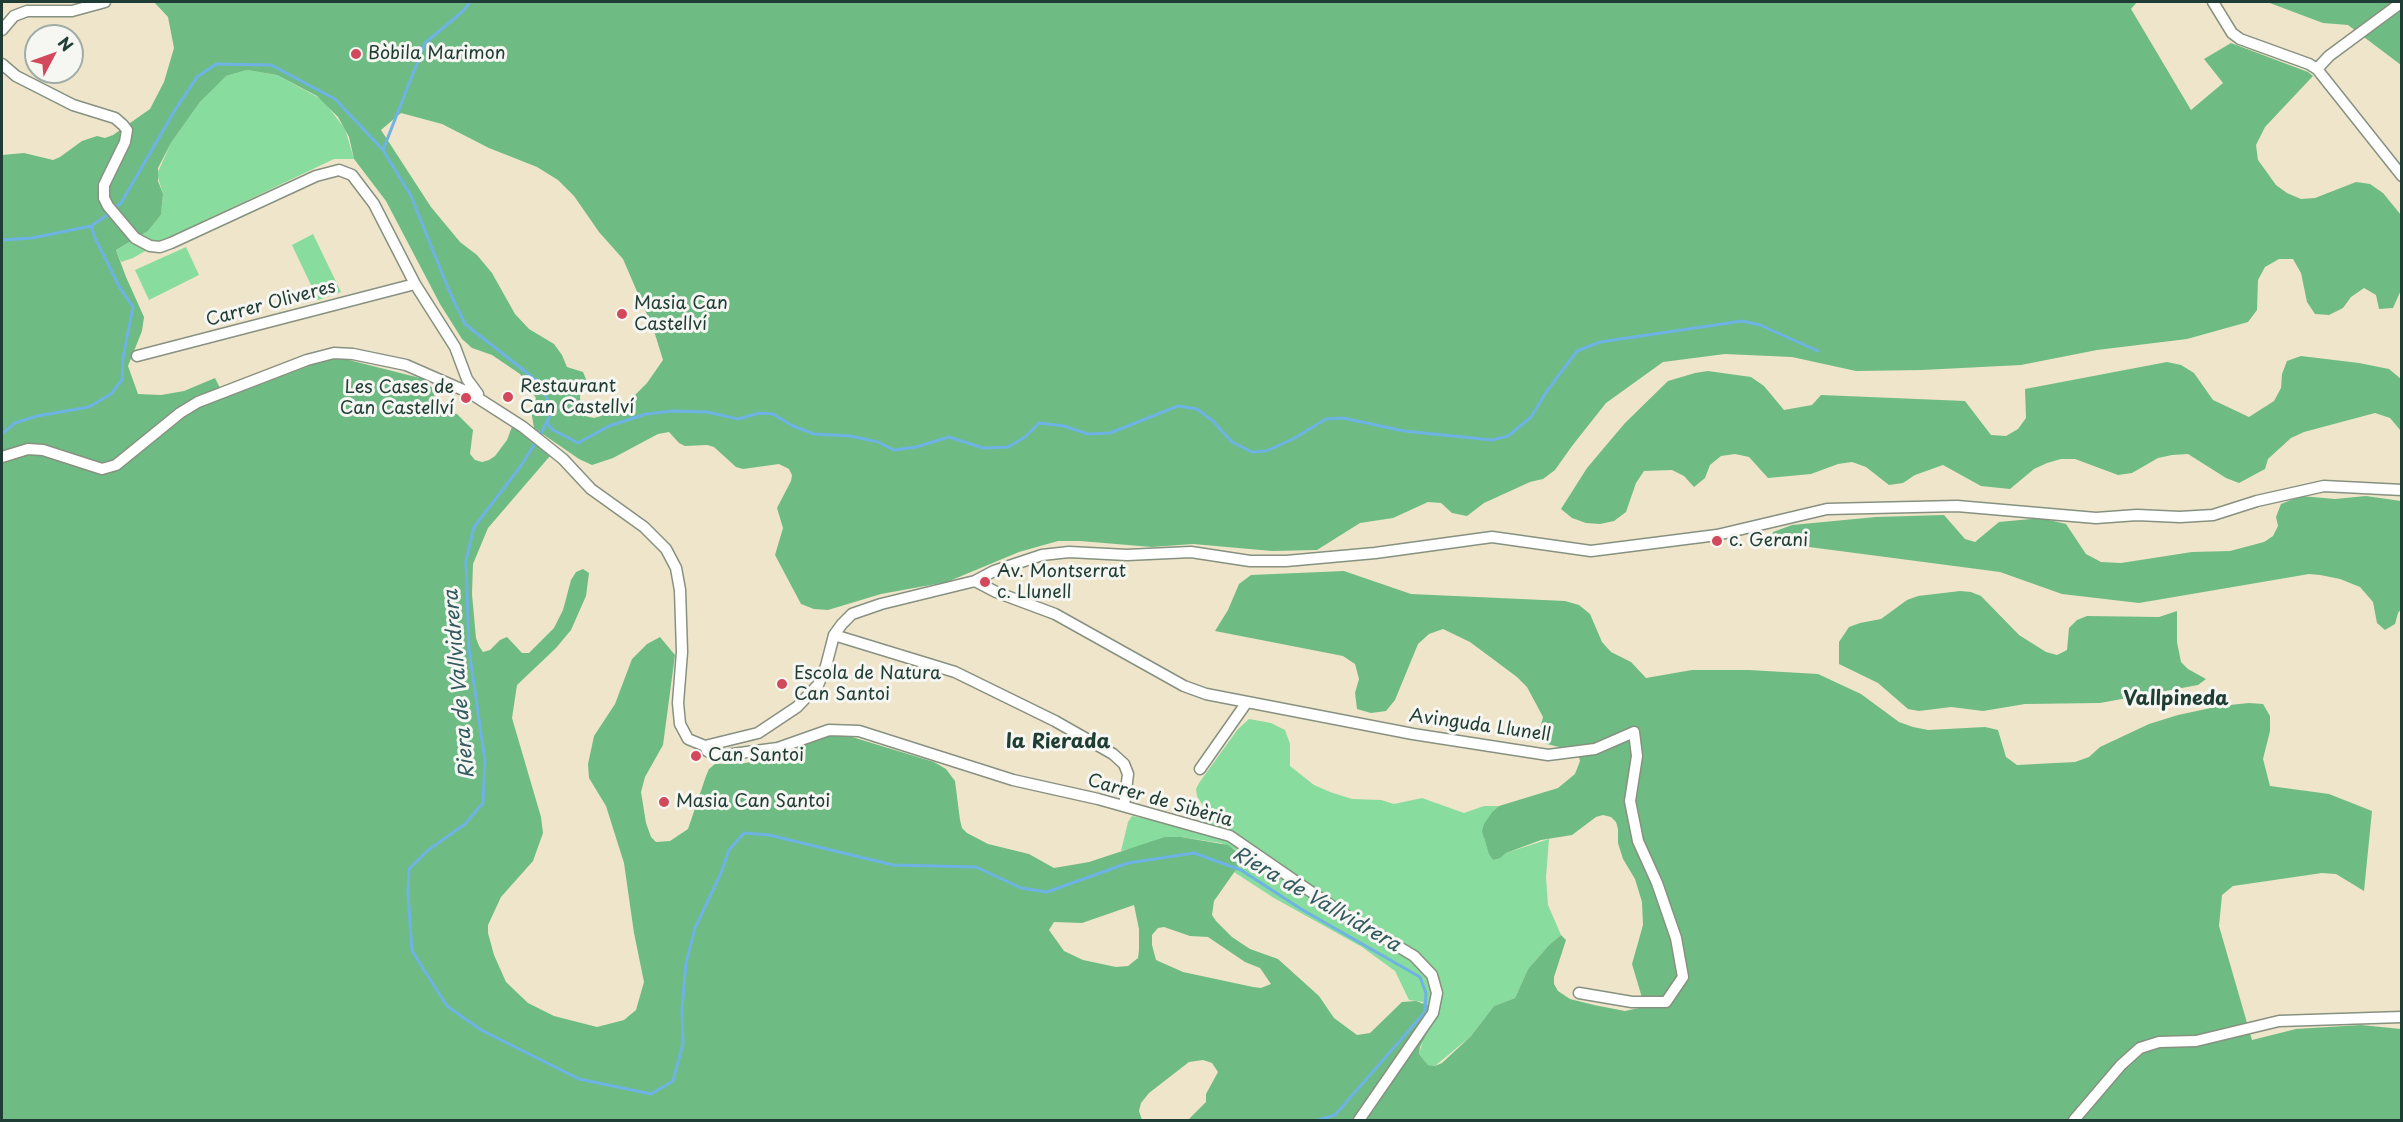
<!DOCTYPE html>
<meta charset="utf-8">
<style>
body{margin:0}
#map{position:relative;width:2403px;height:1122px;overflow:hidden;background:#efe5cb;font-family:"Playpen Sans",sans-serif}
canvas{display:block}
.frame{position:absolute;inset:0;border:3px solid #1f3d34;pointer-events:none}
.north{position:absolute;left:24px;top:24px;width:60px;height:60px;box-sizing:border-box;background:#f6f6f2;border:2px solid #a0aca6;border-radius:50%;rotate:49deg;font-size:16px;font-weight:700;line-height:24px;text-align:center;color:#1f3d34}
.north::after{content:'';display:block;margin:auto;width:21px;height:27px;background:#d1495b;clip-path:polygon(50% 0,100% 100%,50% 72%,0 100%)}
</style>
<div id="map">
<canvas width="2403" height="1122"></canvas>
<div class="frame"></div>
<div class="north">N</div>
</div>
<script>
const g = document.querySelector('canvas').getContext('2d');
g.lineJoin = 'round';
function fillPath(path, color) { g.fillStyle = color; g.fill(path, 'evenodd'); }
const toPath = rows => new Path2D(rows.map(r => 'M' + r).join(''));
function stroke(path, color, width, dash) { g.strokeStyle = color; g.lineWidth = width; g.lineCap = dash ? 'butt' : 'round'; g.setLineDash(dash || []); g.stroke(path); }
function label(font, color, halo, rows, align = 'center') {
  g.font = font + ' "Playpen Sans",sans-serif'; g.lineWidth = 6; g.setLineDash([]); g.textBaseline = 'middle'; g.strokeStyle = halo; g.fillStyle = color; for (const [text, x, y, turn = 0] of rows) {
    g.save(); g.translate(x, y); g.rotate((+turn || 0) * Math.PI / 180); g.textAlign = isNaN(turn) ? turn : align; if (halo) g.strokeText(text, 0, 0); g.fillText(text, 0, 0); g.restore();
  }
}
fillPath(toPath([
 [247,70,277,75,323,100,345,129,354,159,334,159,166,239,133,258,121,262,116,250,148,231,161,215,163,194,157,174,171,143,200,102,220,81,226,76],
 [313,234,341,292,318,300,292,245],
 [186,247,199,275,149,300,135,270],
 [1249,719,1271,723,1285,730,1290,744,1290,766,1314,785,1330,792,1352,799,1381,800,1394,804,1422,798,1464,813,1484,806,1499,806,1493,811,1484,838,1493,860,1506,853,1549,839,1546,877,1548,905,1561,935,1549,945,1528,969,1515,998,1494,1006,1471,1036,1435,1066,1428,1065,1419,1054,1423,1041,1423,1002,1409,1000,1395,971,1362,947,1274,898,1234,872,1238,867,1240,854,1234,849,1221,843,1181,837,1121,851,1128,822,1132,816,1196,829,1205,809,1197,796,1196,789,1199,783,1238,729]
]), '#88dc9d');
fillPath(toPath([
 [154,2,2137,2,2131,9,2191,110,2223,83,2204,59,2231,43,2308,72,2313,76,2265,127,2256,145,2258,160,2276,185,2287,193,2301,199,2315,198,2356,182,2370,184,2383,193,2401,215,2401,290,2393,308,2379,309,2376,295,2364,288,2351,297,2343,308,2329,315,2315,314,2307,302,2301,273,2293,259,2279,259,2265,267,2258,280,2257,310,2248,322,2187,339,2097,350,2021,365,1922,370,1856,371,1792,357,1725,354,1663,362,1606,403,1572,446,1555,470,1543,479,1530,482,1484,503,1467,516,1452,513,1441,503,1428,502,1393,518,1360,523,1317,550,1272,551,1193,544,1152,547,1080,541,1058,541,1019,552,947,582,881,594,828,610,814,609,801,604,775,555,783,528,777,508,791,481,792,475,789,469,779,464,743,469,736,467,714,447,707,445,685,446,679,443,669,432,658,434,613,458,592,465,579,459,534,428,531,410,536,398,520,374,492,355,472,348,462,339,440,304,386,201,354,159,349,137,338,117,317,96,277,75,247,70,226,76,200,102,171,143,158,168,158,181,163,194,161,215,148,231,116,250,126,277,144,317,142,331,128,366,138,394,161,395,184,391,215,378,225,398,319,362,333,359,349,360,424,379,433,389,436,404,441,410,457,414,473,430,470,454,475,460,482,462,489,460,495,456,507,440,513,424,550,456,488,528,473,564,472,594,476,638,479,646,483,652,490,650,500,640,507,637,522,653,529,653,554,628,563,610,571,580,576,572,583,569,589,573,586,596,571,630,556,648,517,685,512,718,541,817,543,833,533,861,501,897,488,925,488,933,494,955,506,982,528,1003,554,1016,597,1027,624,1020,636,1010,644,982,634,933,624,863,606,806,589,778,588,764,594,736,615,704,632,659,647,644,660,637,675,655,663,745,645,777,641,792,646,823,651,837,656,842,670,841,688,829,706,776,709,769,715,764,746,763,839,733,934,762,946,769,955,781,960,820,962,828,967,833,988,844,1029,854,1054,868,1089,862,1165,837,1181,837,1228,845,1240,854,1242,861,1214,901,1212,915,1216,921,1232,937,1250,949,1278,959,1319,996,1334,1018,1357,1035,1370,1033,1402,1002,1416,1001,1429,1006,1430,1027,1420,1047,1419,1054,1428,1065,1435,1066,1442,1063,1471,1036,1494,1006,1515,998,1528,969,1549,945,1561,935,1566,940,1554,977,1554,984,1558,991,1570,999,1594,1005,1625,1011,1639,1008,1643,1001,1632,964,1643,925,1642,902,1635,879,1623,859,1618,843,1618,829,1616,822,1611,817,1603,815,1596,817,1572,835,1541,840,1506,853,1500,858,1493,860,1489,854,1482,831,1484,824,1493,811,1499,806,1558,788,1575,774,1580,761,1578,753,1571,750,1547,744,1541,739,1539,732,1543,717,1527,687,1517,677,1470,642,1443,629,1429,634,1418,644,1395,700,1386,711,1371,713,1357,709,1355,693,1359,679,1355,664,1343,656,1215,631,1228,610,1239,584,1251,575,1344,571,1411,594,1565,601,1579,605,1590,614,1602,642,1611,652,1631,662,1646,678,1692,670,1749,670,1818,674,1861,694,1899,722,1913,727,1928,730,1985,727,1998,730,2006,757,2017,765,2075,762,2089,757,2100,747,2149,724,2178,715,2220,706,2249,703,2263,704,2270,716,2270,731,2263,759,2270,786,2329,794,2372,811,2364,891,2336,874,2322,873,2233,886,2222,895,2219,926,2252,1040,2296,1029,2361,1025,2401,1029,2401,1120,1188,1120,1206,1102,1206,1094,1218,1072,1212,1063,1203,1060,1189,1062,1149,1093,1141,1103,1139,1111,1142,1120,2,1120,2,155,24,153,53,160,60,157,82,141,97,136,105,138,113,135,150,109,164,82,174,48,168,17],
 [401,113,442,124,489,148,537,167,558,180,574,196,599,232,623,259,654,331,663,360,647,383,632,398,601,416,594,418,581,415,580,396,588,384,583,372,567,367,562,355,554,344,529,329,515,314,492,273,477,255,460,242,431,207,381,130],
 [1134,905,1139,929,1139,950,1138,958,1128,966,1116,967,1083,960,1064,951,1049,930,1054,922,1082,923],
 [1164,927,1190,936,1208,937,1245,962,1260,968,1271,984,1261,988,1253,987,1183,972,1156,960,1152,945,1152,935,1158,928],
 [2267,2,2401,2,2401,65,2348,25,2323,23],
 [2301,356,2359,363,2389,369,2401,379,2401,431,2390,418,2375,413,2304,432,2291,438,2280,448,2268,459,2265,469,2239,483,2226,478,2188,454,2172,455,2158,458,2132,473,2118,475,2075,459,2061,459,2047,463,2034,469,2010,489,1981,486,1943,465,1915,475,1903,483,1889,485,1866,467,1852,462,1838,464,1811,474,1768,478,1749,457,1735,454,1721,456,1710,465,1705,478,1694,487,1684,476,1672,470,1644,471,1636,483,1626,512,1614,521,1600,524,1586,523,1572,518,1561,509,1587,468,1625,423,1668,381,1695,373,1708,371,1751,377,1764,386,1784,410,1812,405,1821,395,1965,401,1991,435,2006,436,2018,429,2026,418,2025,389,2167,362,2181,365,2194,373,2213,400,2249,417,2274,401,2281,388,2282,374,2287,361],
 [2301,496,2335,499,2366,496,2401,501,2401,609,2398,613,2395,624,2385,630,2377,623,2373,602,2360,587,2340,579,2320,575,2309,574,2139,603,2062,594,2000,572,1771,542,1773,532,1792,525,1876,517,1944,515,1965,539,1975,542,1999,522,2041,518,2066,524,2086,554,2101,562,2121,563,2192,552,2230,551,2264,542,2273,536,2278,526,2276,517,2281,504],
 [1960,591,1971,592,1981,596,2019,635,2046,652,2057,655,2067,650,2069,628,2077,620,2087,616,2159,617,2177,611,2177,642,2181,662,2188,669,2206,679,2198,685,2100,703,2025,704,1983,711,1951,707,1919,711,1908,709,1878,683,1839,664,1839,642,1849,627,1860,623,1881,619,1907,600,1918,596]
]), '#6ebc84');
stroke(toPath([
 [383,150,425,43,462,12,470,2],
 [115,208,121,203,175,110,197,77,216,64,271,65,335,99,383,150,411,196,448,288,465,324,536,380,546,396,551,413,540,436],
 [2,240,32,238,91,226,110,213],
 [547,423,553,430,578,443,609,426,646,414,673,411,707,412,738,419,759,413,773,414,793,426,814,434,850,436,878,442,894,450,916,447,949,437,983,448,1008,447,1025,437,1039,423,1064,426,1088,434,1110,433,1178,406,1197,409,1213,421,1232,442,1252,452,1266,451,1293,439,1326,419,1343,418,1404,431,1492,440,1508,436,1531,417,1547,391,1577,351,1600,342,1742,321,1760,325,1818,351],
 [2,434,15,423,37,416,89,407,111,394,122,380,123,358,133,307,120,288,95,238,91,226],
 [536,442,520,467,474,527,466,561,469,649,485,761,483,803,465,824,427,851,409,869,408,894,412,951,447,1006,481,1030,579,1079,651,1094,673,1081,683,1044,682,1009,686,963,695,928,721,873,729,850,744,833,769,835,893,865,976,867,1021,888,1047,892,1128,863,1194,853,1241,870,1301,909,1420,977,1426,993,1425,1012,1335,1115,1318,1120]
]), '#6fb2e4', 3);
const minor = toPath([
 [2213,2,2232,33,2240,39,2309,64,2317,69,2402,176],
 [2,30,14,16,27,11,72,11,105,2],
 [2,64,16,76,73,105,115,118,123,125,127,130,125,142,104,185,104,198,108,206,135,238,150,246,160,247,171,243,316,176,339,170,352,175,374,204,415,284,455,347,467,379,478,394],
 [2317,69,2329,56,2402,2],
 [137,356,415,284],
 [2,457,28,449,43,450,102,469,116,465,180,413,198,402,307,360,334,353,353,354,406,365,470,393,523,427,563,459,591,489,644,527,666,549,676,568,680,590,682,652,678,703,680,724,688,739,705,746,758,733,797,707,818,685,826,666,834,635,842,624,852,614,881,604,975,581,994,571,1042,555,1069,552,1127,555,1191,552,1250,561,1286,561,1375,553,1492,537,1591,551,1717,535,1827,509,1957,506,2096,518,2137,515,2180,517,2213,515,2257,501,2324,486,2402,490],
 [975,581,996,592,1055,614,1184,686,1206,694,1413,734,1548,755,1595,749,1634,732,1637,756,1630,801,1638,841,1657,883,1676,938,1683,977,1666,1002,1632,1002,1579,993],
 [834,635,955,672,1055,721,1113,754,1124,764,1128,774,1124,806],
 [705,746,707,751,717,756,778,748,829,730,859,731,1013,780,1098,799,1230,836,1339,911,1414,956,1432,975,1437,993,1433,1013,1359,1120],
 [1200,769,1247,702],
 [2074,1120,2121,1065,2140,1048,2159,1042,2196,1041,2279,1021,2402,1017]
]);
stroke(minor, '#879180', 13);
stroke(minor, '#fff', 10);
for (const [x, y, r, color] of [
 [356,54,6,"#d1495b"],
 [622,314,6,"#d1495b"],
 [508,397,6,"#d1495b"],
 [466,398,6,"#d1495b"],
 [1717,541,6,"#d1495b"],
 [985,582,6,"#d1495b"],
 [782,684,6,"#d1495b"],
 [696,756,6,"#d1495b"],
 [664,802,6,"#d1495b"]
]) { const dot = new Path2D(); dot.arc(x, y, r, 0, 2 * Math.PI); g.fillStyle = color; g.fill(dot); stroke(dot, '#f6f6f2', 2); }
label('18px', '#1f3d34', '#f6f6f2', [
 ["Bòbila Marimon",368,54],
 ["Masia Can",634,304],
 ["Castellví",634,325],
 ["Restaurant",520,387],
 ["Can Castellví",520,408],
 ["Les Cases de",454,388,"right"],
 ["Can Castellví",454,409,"right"],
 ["c. Gerani",1729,541],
 ["Av. Montserrat",997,572],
 ["c. Llunell",997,593],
 ["Escola de Natura",794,674],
 ["Can Santoi",794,695],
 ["Can Santoi",708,756],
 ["Masia Can Santoi",676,802]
], 'left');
label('18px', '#1f3d34', '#f6f6f2', [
 ["Carrer Oliveres",271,304,-15],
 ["Avinguda Llunell",1480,726,8],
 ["Carrer de Sibèria",1160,801,16]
]);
label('italic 20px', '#335a60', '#f6f6f2', [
 ["Riera de Vallvidrera",460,684,-95],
 ["Riera de Vallvidrera",1316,900,30]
]);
label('bold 20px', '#1f3d34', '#f6f6f2', [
 ["Vallpineda",2176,699],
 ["la Rierada",1058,742]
]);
</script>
